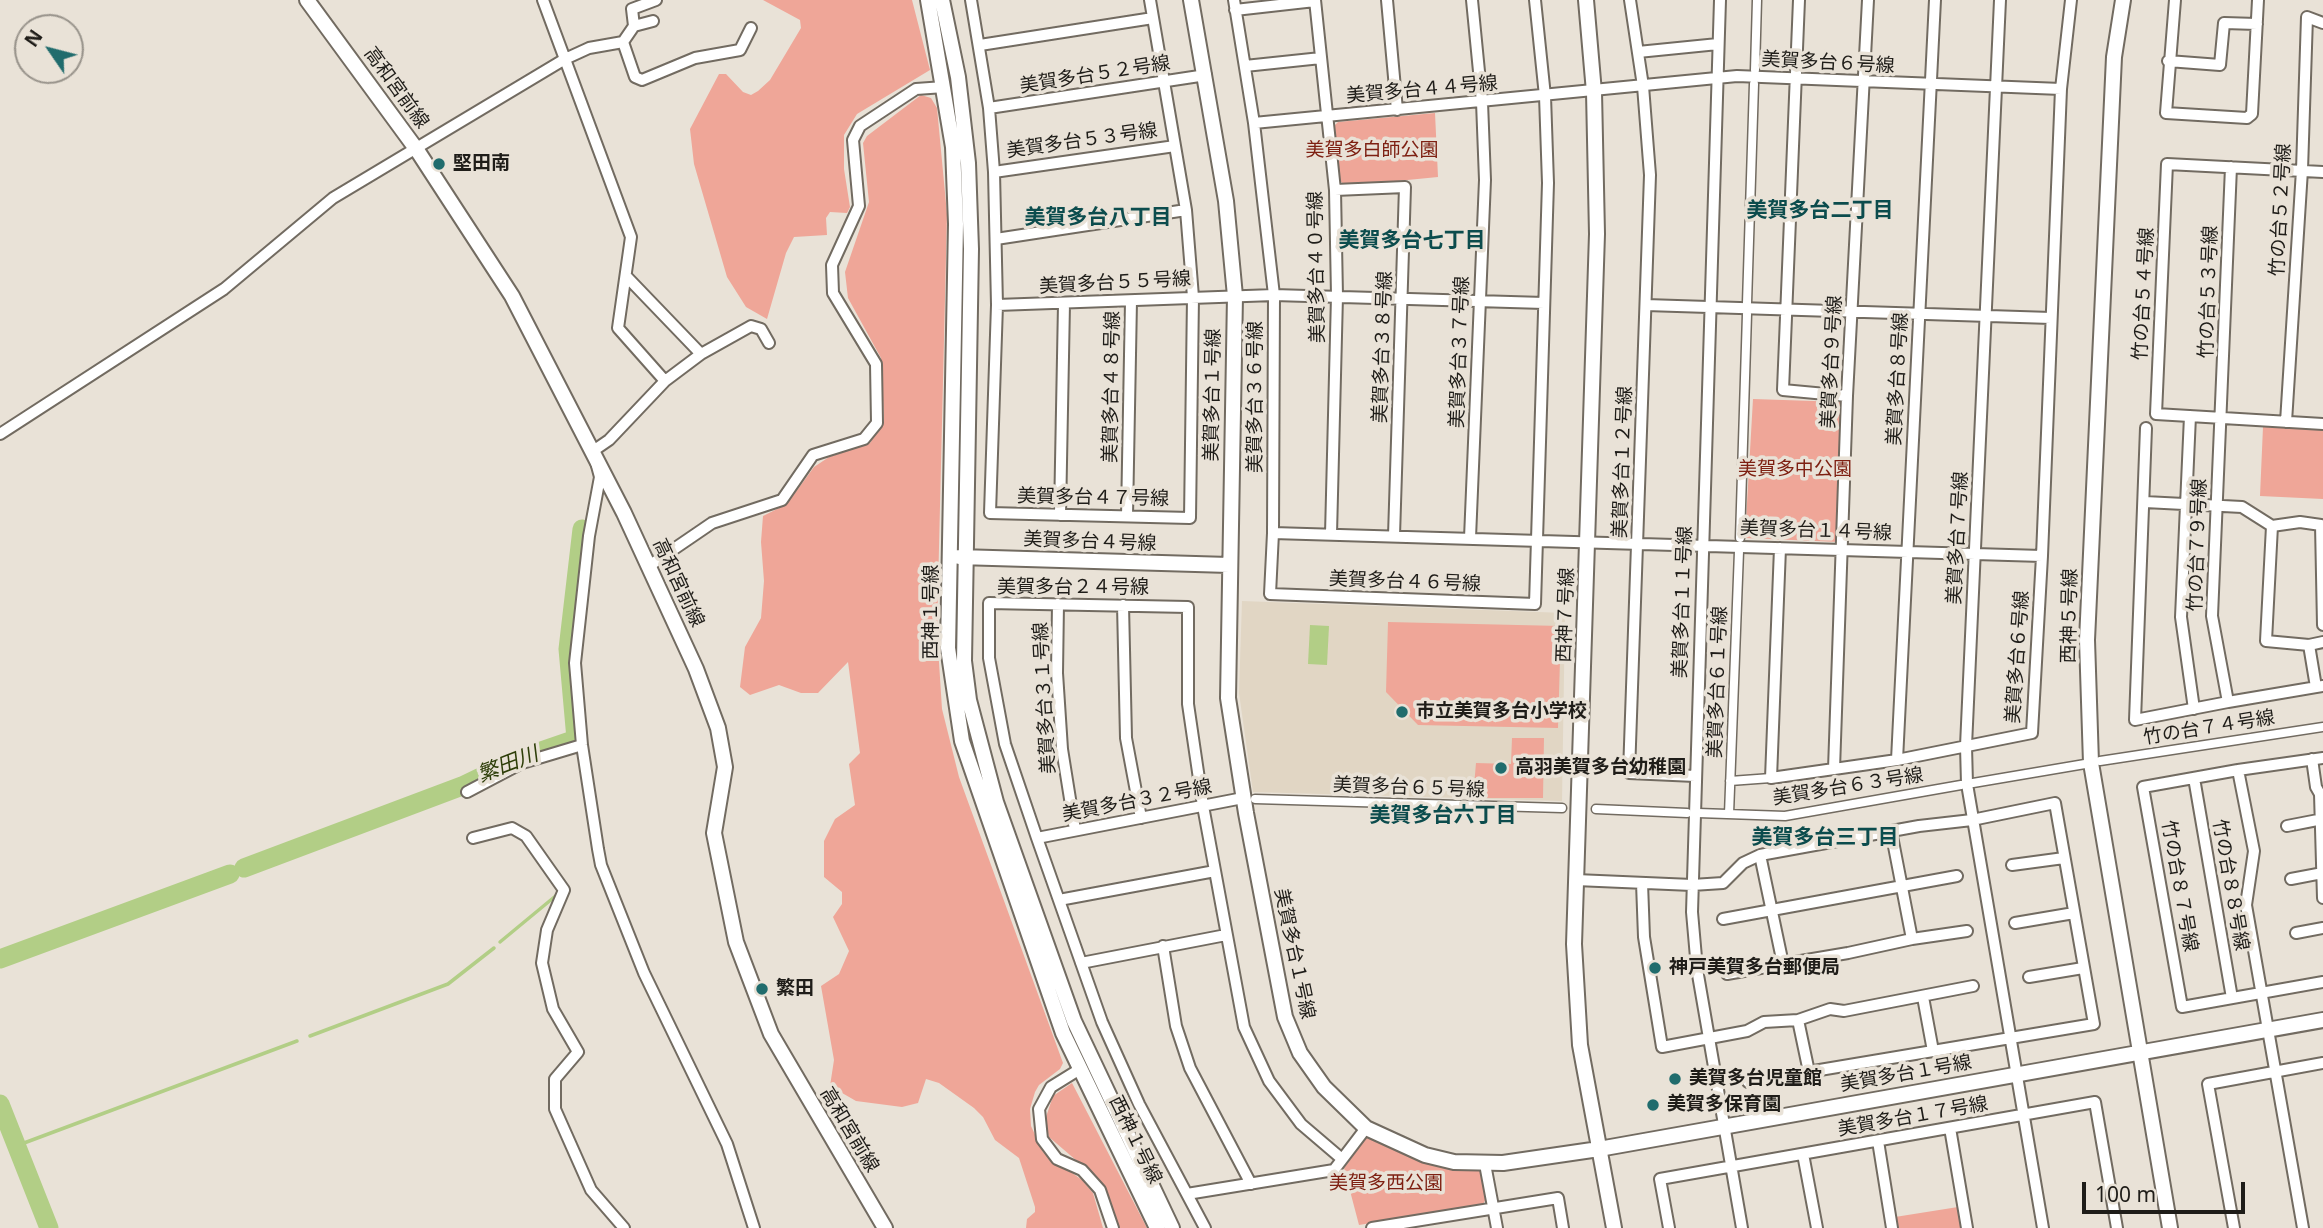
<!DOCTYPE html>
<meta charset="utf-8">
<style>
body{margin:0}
#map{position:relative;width:2323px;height:1228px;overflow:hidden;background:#e9e2d7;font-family:"Noto Sans",sans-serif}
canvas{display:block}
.north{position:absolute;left:14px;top:14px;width:70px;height:70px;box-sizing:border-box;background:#e9e2d7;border:2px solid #98938b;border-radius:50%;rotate:305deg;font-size:19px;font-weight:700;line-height:28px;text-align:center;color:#1f1d19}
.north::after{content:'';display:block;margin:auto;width:24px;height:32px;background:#206c6d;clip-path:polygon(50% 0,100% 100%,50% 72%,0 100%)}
.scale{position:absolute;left:2082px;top:1182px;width:163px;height:32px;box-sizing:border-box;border:4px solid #1f1d19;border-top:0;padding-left:9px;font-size:21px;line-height:24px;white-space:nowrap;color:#1f1d19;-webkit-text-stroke:5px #e9e2d7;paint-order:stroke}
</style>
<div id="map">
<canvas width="2323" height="1228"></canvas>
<div class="north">N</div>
<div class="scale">100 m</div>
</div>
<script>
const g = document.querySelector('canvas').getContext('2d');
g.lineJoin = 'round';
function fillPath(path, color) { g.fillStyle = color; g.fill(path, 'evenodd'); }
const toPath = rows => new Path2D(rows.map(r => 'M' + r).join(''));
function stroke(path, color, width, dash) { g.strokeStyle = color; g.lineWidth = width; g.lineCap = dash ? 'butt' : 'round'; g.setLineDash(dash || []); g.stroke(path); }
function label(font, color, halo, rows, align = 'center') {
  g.font = font + ' "Noto Sans","Noto Sans JP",sans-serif'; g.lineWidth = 7; g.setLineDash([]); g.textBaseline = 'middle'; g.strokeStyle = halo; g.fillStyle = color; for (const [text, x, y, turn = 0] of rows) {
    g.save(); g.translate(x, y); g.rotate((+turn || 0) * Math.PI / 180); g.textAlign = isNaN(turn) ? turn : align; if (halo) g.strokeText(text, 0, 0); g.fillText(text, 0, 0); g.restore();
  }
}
fillPath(toPath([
 [1242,601,1565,613,1562,801,1253,792,1239,693]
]), '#e1d6c4');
fillPath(toPath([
 [763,0,912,0,930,70,857,114,844,135,844,169,850,207,847,213,830,212,826,218,827,235,794,237,786,253,767,319,746,307,727,277,694,164,690,129,719,74,726,74,743,92,751,95,758,91,770,80,801,28,800,20],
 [921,95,931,98,937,108,947,214,937,631,942,709,959,777,1063,1063,1060,1069,1039,1085,1035,1092,1030,1109,1031,1126,1043,1152,1082,1180,1093,1193,1103,1228,1026,1228,1027,1219,1035,1212,1035,1207,1019,1158,995,1140,983,1117,974,1108,939,1083,926,1079,918,1103,902,1107,856,1101,830,1086,834,1060,821,986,839,974,849,951,833,917,842,904,842,892,824,877,824,841,835,819,855,805,849,764,860,753,848,662,818,693,801,693,779,685,750,695,740,687,745,647,761,618,764,581,761,542,763,516,787,504,814,467,829,457,870,443,884,421,881,358,848,298,845,272,869,202,863,143,867,136],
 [1435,113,1438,177,1346,186,1340,181,1334,126,1338,122],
 [1753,399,1844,402,1839,542,1745,538],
 [2263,427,2323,429,2323,499,2260,496],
 [1388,622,1561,626,1558,728,1418,725,1386,692],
 [1512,738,1544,738,1543,798,1473,798,1476,763,1511,764],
 [1072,1083,1147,1228,1116,1228,1098,1179,1049,1137,1045,1120,1053,1096],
 [1367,1137,1425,1161,1481,1170,1486,1199,1483,1204,1359,1225,1344,1168],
 [1958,1207,1962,1228,1897,1228,1895,1217]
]), '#efa698');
fillPath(toPath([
 [1310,625,1329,626,1327,665,1308,664]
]), '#b2ce86');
stroke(toPath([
 [500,942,558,894],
 [310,1036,448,984,494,948],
 [16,1146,297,1041]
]), '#b2ce86', 3.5);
stroke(toPath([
 [244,868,462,786,518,759,576,739,568,649,582,529],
 [0,959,230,874],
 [0,1104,49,1228]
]), '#b2ce86', 19);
const pedestrian = toPath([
 [1755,70,1757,0],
 [1747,303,1754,84],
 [1740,538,1747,314],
 [2100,761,2323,727],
 [1730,781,1771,778],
 [1973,783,2085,764],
 [1255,799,1562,808],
 [1596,809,1687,813],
 [1698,813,1785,816,1961,785],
 [1729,814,1739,551]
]);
const minor = toPath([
 [543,0,631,237,618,328,665,381,609,440,593,451,600,477,589,536,575,663,582,745,598,849,601,865,644,973,727,1144,754,1228],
 [971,0,989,108,994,172,997,305,990,513,1190,518,1193,297,1186,210,1150,0],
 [1234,0,1254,123,1274,295,1273,533,2042,556],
 [1315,0,1335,190,1337,296,1331,534],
 [1387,0,1397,110],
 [1630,0,1643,86,1650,175,1629,773,1695,776],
 [1720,0,1692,912,1697,969,1742,1228],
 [1799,0,1783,390,1847,396],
 [2000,0,1966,746,1967,784,2043,1228],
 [2175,0,2166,113,2247,118,2252,114,2258,0],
 [1235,10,1315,1],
 [634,26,632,9,656,0],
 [623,42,635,77,642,80,695,58,740,50,751,28],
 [980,45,1153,18],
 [1638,52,1718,44],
 [2168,61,2220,65,2224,23,2257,24],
 [1245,66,1321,58],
 [989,108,1206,75],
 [1254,123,1737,76,2061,89],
 [2231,167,2212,616,2228,702,2323,686],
 [994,172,1175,146],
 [2323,172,2167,164,2156,414,2323,424],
 [1335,190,1405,187,1394,536],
 [996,239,1186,210],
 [626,276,701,354,665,381],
 [997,305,1274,295,1544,303],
 [1646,305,2051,318],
 [701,354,751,326,761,329,769,343],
 [2190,416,2181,617,2194,709],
 [2286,422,2302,170,2307,17,2323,23],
 [2146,428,2135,720,2228,702],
 [0,434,224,289,333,198,565,59,589,48,623,42,634,26,653,21],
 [2145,502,2242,507,2272,526,2300,522,2321,525,2323,625],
 [1060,515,1064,304],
 [1127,516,1131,301],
 [2272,526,2266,641,2309,645,2323,642],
 [1273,533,1270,594,1535,604,1548,183,1545,96,1535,0],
 [1470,538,1485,180,1482,102,1472,0],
 [1780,548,1771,778,1897,760,2032,733,2042,556,2061,89,2071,0],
 [649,566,712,523,782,500,813,455,864,439,877,423,876,364,833,293,832,265,859,206,853,140,860,126,916,89,944,87],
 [1058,604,1057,673,1062,749,1075,830],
 [1123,605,1126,738,1141,818],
 [2309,645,2316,687],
 [2312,759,2316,787,2320,794,2323,898],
 [1897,760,1935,0],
 [1834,769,1847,396,1868,0],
 [2238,770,2143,787,2182,1007,2323,982],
 [2194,778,2232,998],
 [467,792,522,763,582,745],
 [2287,826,2323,819],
 [473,838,512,828,526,836,564,890,547,930,542,963,553,1009,578,1052,555,1079,555,1109,591,1190,624,1228],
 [1037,838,1243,798],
 [1760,855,1783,964,1848,953,1912,939,1891,831],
 [2012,865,2064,858],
 [2291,879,2323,873],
 [1576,880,1692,885,1723,883,1743,863,1760,855,1919,826,1972,820,2055,803,2094,1024,1748,1082],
 [1642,883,1644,937,1662,1047,1747,1031,1764,1022,1798,1020,1830,1009,1844,1011,1973,986],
 [1059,900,1215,871],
 [1723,919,1957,876],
 [2015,923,2074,913],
 [2296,933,2323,928],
 [1912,939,1967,931],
 [1163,946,1176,1026,1190,1068,1251,1184],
 [1081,963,1226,935],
 [1727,974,1783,964],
 [2029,977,2083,968],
 [1923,997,1933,1051],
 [1798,1020,1809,1072],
 [1080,1069,1051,1087,1039,1109,1042,1139,1057,1159,1082,1170,1100,1190,1113,1228],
 [1950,1128,1967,1228],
 [1878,1141,1892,1228],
 [1803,1154,1817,1228],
 [1485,1164,1497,1228],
 [1187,1194,1334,1170,1366,1128],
 [1205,1228,1139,1104,1102,1022,1037,838,1005,744,989,658,989,603,1188,607,1188,704,1203,806,1244,1027,1269,1081,1301,1124,1342,1159],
 [1372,1228,1558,1198,1563,1228],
 [1669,1228,1660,1179,2095,1102,2117,1228],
 [2234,1228,2208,1084,2323,1063],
 [2303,1228,2246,905,2254,851,2238,770,2323,758]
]);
const tertiary = toPath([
 [307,0,417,150,512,296,624,513,696,669,718,728,725,767,714,833,736,942,771,1034,885,1228],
 [928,0,953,147,956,224,948,648,962,741,1063,1033,1157,1228],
 [942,0,958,77,968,163,971,249,964,661,969,700,996,802,1074,1021,1172,1228],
 [1191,0,1226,201,1235,296,1228,698,1246,813,1285,1017,1300,1053,1324,1087,1366,1128,1425,1155,1454,1162,1503,1163,1599,1149,2323,1020],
 [1586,0,1594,92,1597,234,1574,944,1580,1045,1614,1228],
 [2123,0,2114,57,2087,640,2091,763,2170,1228],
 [959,557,1229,565]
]);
stroke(pedestrian, '#726b61', 11);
stroke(minor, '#726b61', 14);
stroke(tertiary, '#726b61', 18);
stroke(pedestrian, '#fff', 8);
stroke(minor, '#fff', 10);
stroke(tertiary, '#fff', 14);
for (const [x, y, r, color] of [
 [439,164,7,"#206c6d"],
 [1402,712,7,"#206c6d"],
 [1501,768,7,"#206c6d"],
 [1655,968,7,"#206c6d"],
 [762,989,7,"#206c6d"],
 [1675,1079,7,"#206c6d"],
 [1653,1105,7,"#206c6d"]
]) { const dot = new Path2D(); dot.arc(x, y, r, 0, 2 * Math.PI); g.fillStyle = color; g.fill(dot); stroke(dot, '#e9e2d7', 2.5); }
label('19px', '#1f1d19', '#e9e2d7', [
 ["美賀多台６号線",1828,63,3],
 ["美賀多台５２号線",1095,75,-9],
 ["高和宮前線",396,88,54],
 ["美賀多台４４号線",1422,90,-5],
 ["美賀多台５３号線",1082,141,-8],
 ["竹の台５２号線",2281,210,-87],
 ["美賀多台４０号線",1317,267,-91],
 ["美賀多台５５号線",1115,283,-3],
 ["竹の台５３号線",2209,292,-88],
 ["竹の台５４号線",2144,294,-87],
 ["美賀多台３８号線",1383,347,-88],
 ["美賀多台３７号線",1460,352,-88],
 ["美賀多台９号線",1832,362,-87],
 ["美賀多台８号線",1898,379,-87],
 ["美賀多台４８号線",1112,387,-89],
 ["美賀多台１号線",1213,395,-89],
 ["美賀多台３６号線",1256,397,-90],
 ["美賀多台１２号線",1623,462,-88],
 ["美賀多台４７号線",1093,498,1],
 ["美賀多台１４号線",1816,531,2],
 ["美賀多台７号線",1958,538,-87],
 ["美賀多台４号線",1090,542,2],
 ["竹の台７９号線",2198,545,-88],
 ["美賀多台４６号線",1405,582,2],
 ["高和宮前線",678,583,65],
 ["美賀多台２４号線",1073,588],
 ["美賀多台１１号線",1683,602,-88],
 ["西神１号線",932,612,-90],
 ["西神７号線",1566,615,-88],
 ["西神５号線",2070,616,-89],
 ["美賀多台６号線",2018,657,-86],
 ["美賀多台６１号線",1718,682,-88],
 ["美賀多台３１号線",1045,698,-93],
 ["竹の台７４号線",2209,728,-9],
 ["美賀多台６３号線",1848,787,-9],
 ["美賀多台６５号線",1409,788,2],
 ["美賀多台３２号線",1137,801,-11],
 ["竹の台８８号線",2230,885,80],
 ["竹の台８７号線",2179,886,80],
 ["美賀多台１号線",1294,954,78],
 ["美賀多台１号線",1906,1074,-10],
 ["美賀多台１７号線",1913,1117,-10],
 ["高和宮前線",849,1130,59],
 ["西神１号線",1135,1140,64]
]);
label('19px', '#7e2012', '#e9e2d7', [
 ["美賀多白師公園",1372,151],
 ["美賀多中公園",1795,470],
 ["美賀多西公園",1386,1184]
]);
label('bold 19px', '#1f1d19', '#e9e2d7', [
 ["堅田南",453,164],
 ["市立美賀多台小学校",1416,712],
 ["高羽美賀多台幼稚園",1515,768],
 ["神戸美賀多台郵便局",1669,968],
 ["繁田",776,989],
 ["美賀多台児童館",1689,1079],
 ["美賀多保育園",1667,1105]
], 'left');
label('bold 21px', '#0c4c4d', '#e9e2d7', [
 ["美賀多台二丁目",1820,211],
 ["美賀多台八丁目",1098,218],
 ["美賀多台七丁目",1412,241],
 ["美賀多台六丁目",1443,816],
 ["美賀多台三丁目",1825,838]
]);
label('italic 21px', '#2e3e09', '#e9e2d7', [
 ["繁田川",508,765,-21]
]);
</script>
